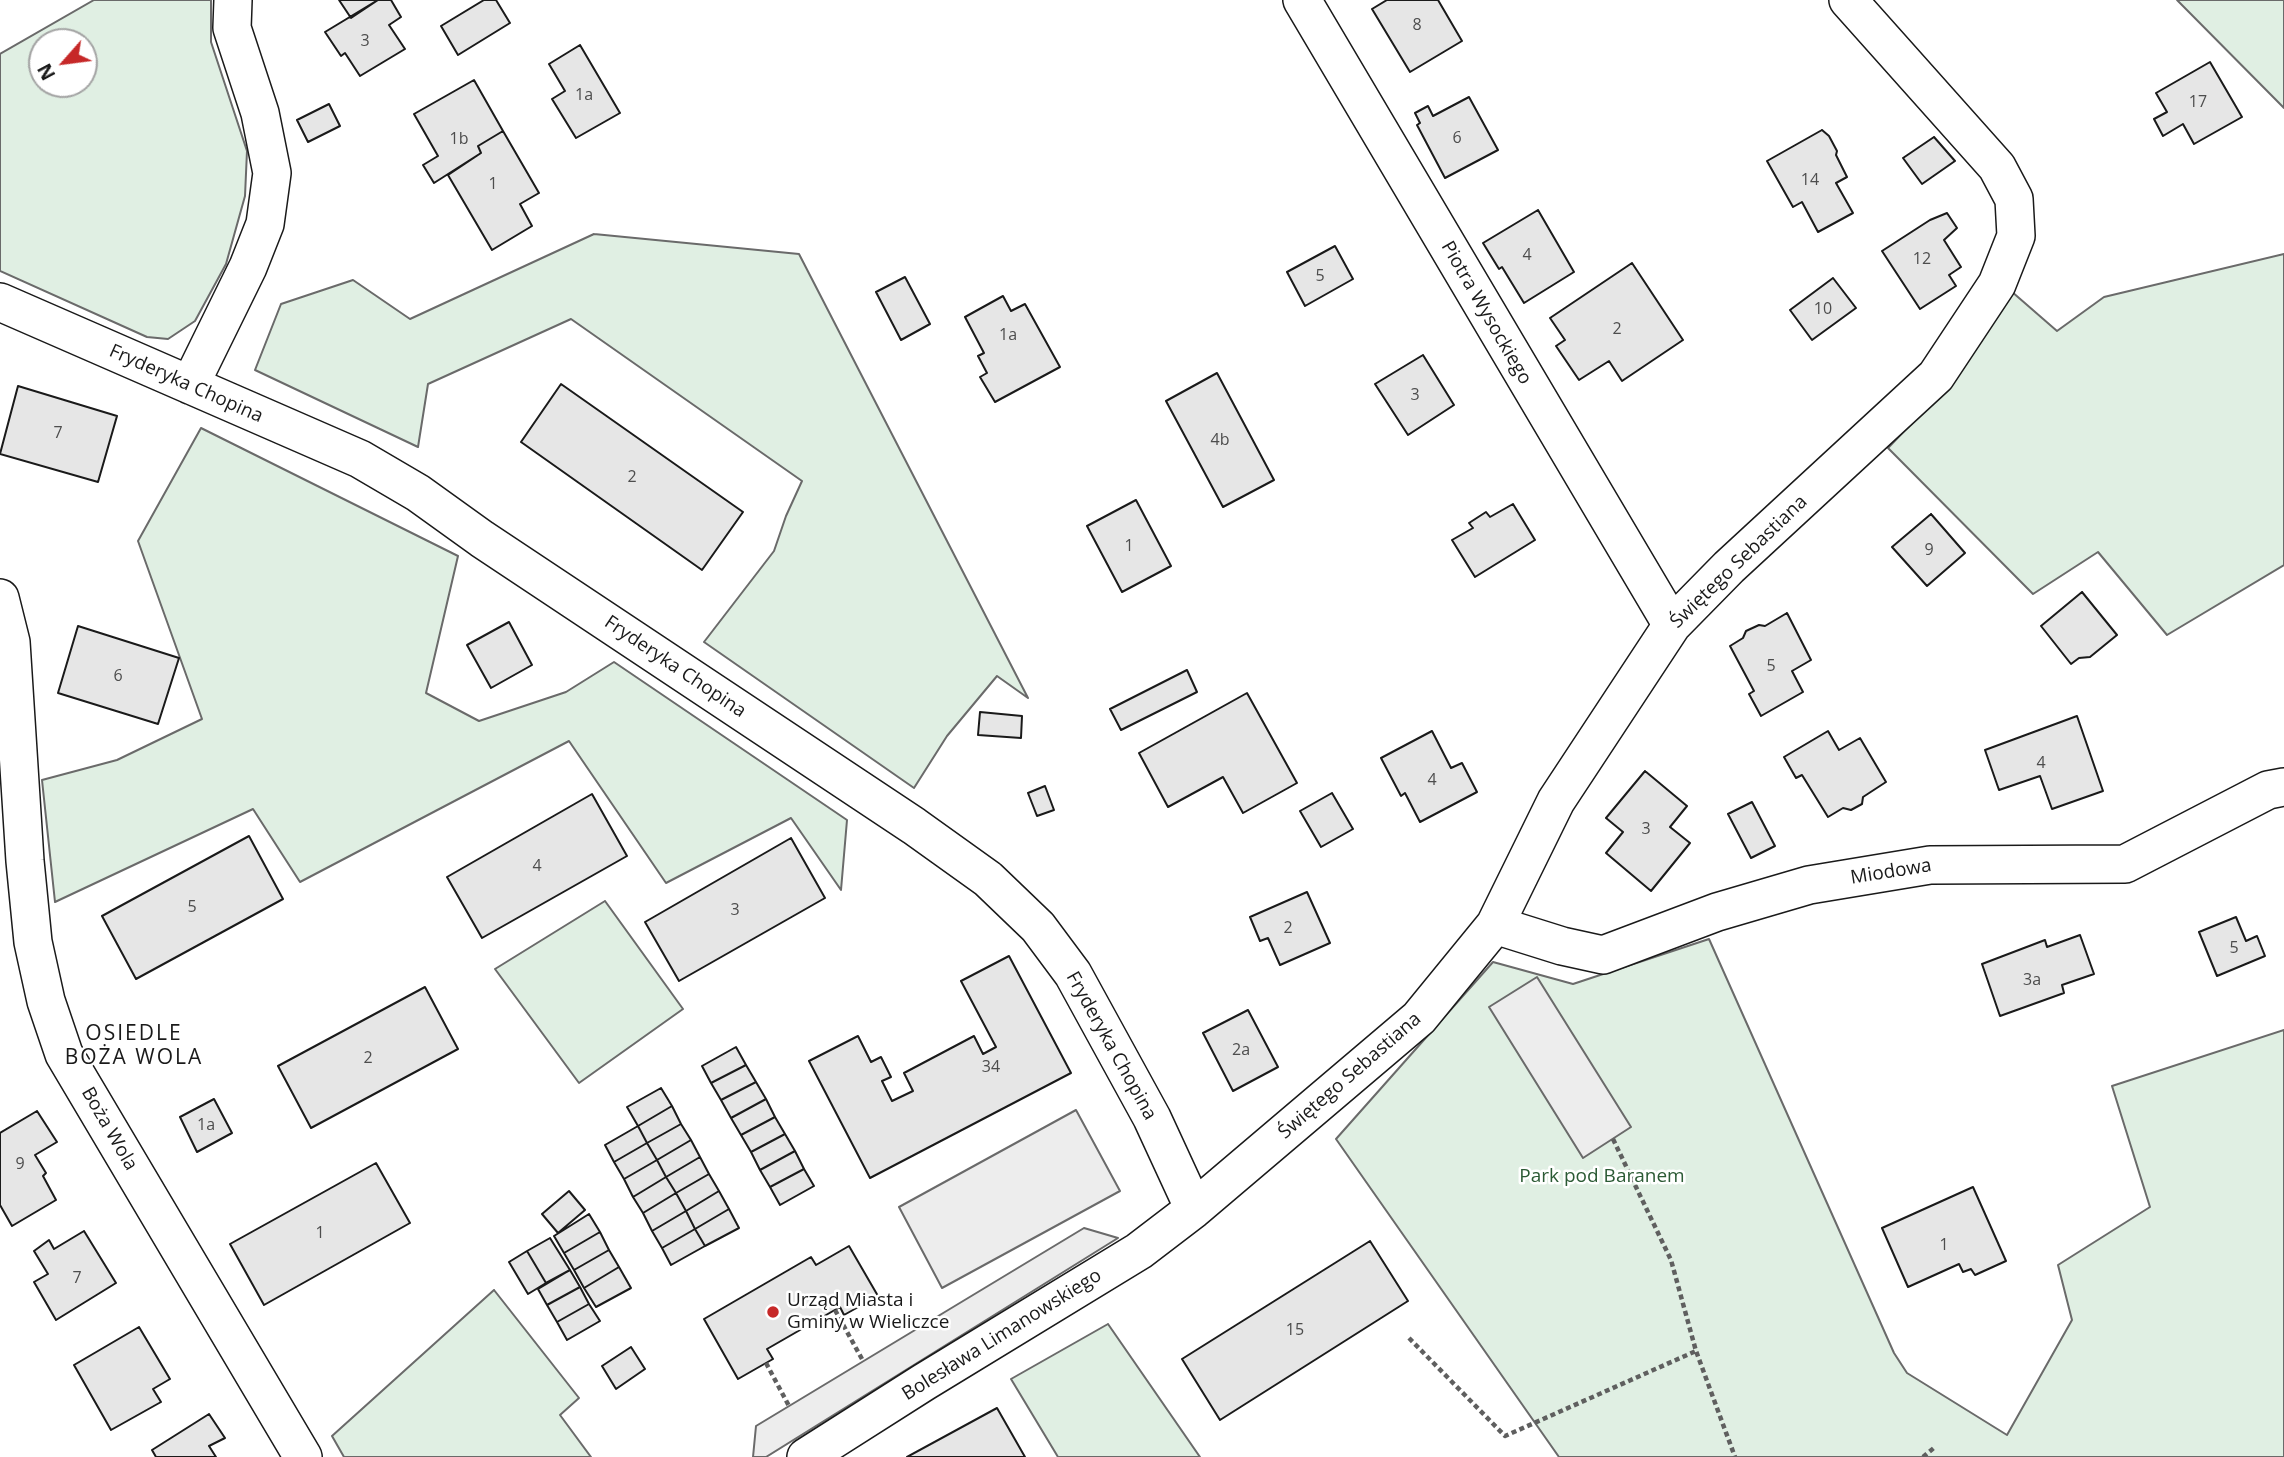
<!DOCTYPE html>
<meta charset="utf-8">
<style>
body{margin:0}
#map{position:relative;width:2284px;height:1457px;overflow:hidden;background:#fff;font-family:"Open Sans",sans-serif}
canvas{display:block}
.north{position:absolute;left:28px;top:28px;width:70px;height:70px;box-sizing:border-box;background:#fff;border:2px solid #a3a3a3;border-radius:50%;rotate:242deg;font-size:19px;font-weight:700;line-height:28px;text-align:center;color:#1a1a1a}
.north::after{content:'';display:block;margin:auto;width:24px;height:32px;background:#c62828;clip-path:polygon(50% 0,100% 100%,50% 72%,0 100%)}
</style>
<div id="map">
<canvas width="2284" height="1457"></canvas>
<div class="north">N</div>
</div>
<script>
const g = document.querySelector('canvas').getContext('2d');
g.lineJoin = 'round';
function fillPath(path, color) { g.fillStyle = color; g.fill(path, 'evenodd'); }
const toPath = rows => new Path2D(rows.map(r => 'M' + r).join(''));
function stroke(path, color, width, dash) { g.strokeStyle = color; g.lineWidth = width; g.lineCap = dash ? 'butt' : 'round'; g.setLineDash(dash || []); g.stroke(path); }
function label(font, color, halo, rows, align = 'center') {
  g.font = font + ' "Open Sans",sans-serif'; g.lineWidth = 5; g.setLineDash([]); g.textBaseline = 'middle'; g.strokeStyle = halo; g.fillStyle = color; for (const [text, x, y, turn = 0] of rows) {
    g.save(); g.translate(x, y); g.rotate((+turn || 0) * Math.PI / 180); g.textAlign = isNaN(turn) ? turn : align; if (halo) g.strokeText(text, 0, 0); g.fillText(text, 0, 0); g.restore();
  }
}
const green = toPath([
 [94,0,211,0,211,42,247,151,245,196,226,264,195,321,168,339,147,337,0,271,0,54,94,0],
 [42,42,84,42,84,84,42,84,42,42],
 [2177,0,2284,0,2284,108,2177,0],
 [594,234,799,254,1028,698,997,676,947,736,914,788,704,642,774,551,786,516,802,481,571,319,428,384,418,447,255,370,281,304,353,280,410,319,594,234],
 [2284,254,2284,565,2167,635,2098,552,2033,594,1888,448,1949,384,2011,291,2057,331,2104,297,2284,254],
 [201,428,458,556,426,693,479,721,566,692,614,662,847,820,841,890,791,818,666,883,569,741,300,882,253,809,55,902,42,780,117,760,202,719,138,541,201,428],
 [605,901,683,1009,579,1083,495,969,605,901],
 [1709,939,1894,1353,1907,1373,2007,1435,2072,1320,2058,1265,2150,1207,2112,1086,2284,1030,2284,1457,1559,1457,1336,1139,1493,962,1573,984,1709,939],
 [494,1290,579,1398,560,1415,591,1457,344,1457,332,1436,494,1290],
 [1108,1324,1200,1457,1058,1457,1011,1379,1108,1324]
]);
fillPath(green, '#e0efe3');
stroke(green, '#6a6a6a', 2);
const parking = toPath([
 [1537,977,1631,1127,1583,1158,1489,1007,1537,977],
 [1076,1110,1120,1191,942,1288,899,1207,1076,1110],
 [1084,1228,1118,1238,766,1457,753,1457,756,1426,1084,1228]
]);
fillPath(parking, '#ededed');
stroke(parking, '#6a6a6a', 2);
const building = toPath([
 [339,0,378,0,351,18,339,0],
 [378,0,391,0,401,17,389,25,405,49,360,76,345,53,341,56,325,32,378,0],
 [484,0,496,0,510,23,458,55,441,26,484,0],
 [1387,0,1438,0,1462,41,1410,72,1372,9,1387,0],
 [580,45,620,113,576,138,552,99,565,91,549,64,580,45],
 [2210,62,2242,117,2194,144,2183,124,2163,136,2154,119,2167,112,2156,93,2210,62],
 [474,80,503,131,478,146,481,153,434,183,423,165,438,156,414,114,474,80],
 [1469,97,1498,150,1445,178,1417,125,1420,123,1415,113,1428,106,1433,116,1469,97],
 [329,104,340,126,308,142,297,120,329,104],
 [1822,130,1829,136,1837,151,1836,155,1847,177,1836,183,1853,213,1818,232,1802,202,1793,207,1767,161,1822,130],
 [503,131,539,193,520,204,532,226,492,250,448,175,481,153,478,146,503,131],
 [1934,137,1955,161,1922,184,1903,158,1934,137],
 [1538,210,1574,272,1524,303,1502,267,1499,269,1483,243,1538,210],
 [1947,213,1957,228,1944,240,1961,267,1949,275,1956,286,1920,309,1882,251,1930,220,1947,213],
 [1335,246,1353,279,1305,306,1287,272,1335,246],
 [1632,263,1683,340,1622,381,1609,361,1579,380,1556,346,1565,340,1550,318,1632,263],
 [905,277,930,324,901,340,876,292,905,277],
 [1833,278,1856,308,1812,340,1790,310,1833,278],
 [1003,296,1011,311,1025,304,1060,367,995,402,980,377,987,373,978,356,984,353,965,317,1003,296],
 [1423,355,1454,405,1408,435,1375,384,1423,355],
 [1217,373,1274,480,1223,507,1166,401,1217,373],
 [561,384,743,512,702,570,521,442,561,384],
 [18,386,117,416,98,482,0,454,18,386],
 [1136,500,1171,566,1122,592,1087,526,1136,500],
 [1513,504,1535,540,1475,577,1452,540,1473,528,1469,523,1486,512,1490,517,1513,504],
 [1931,514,1965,553,1927,586,1892,547,1931,514],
 [2082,592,2117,635,2090,657,2079,658,2071,664,2041,626,2082,592],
 [1787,613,1811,660,1792,671,1803,692,1761,716,1749,694,1754,691,1730,646,1743,638,1746,631,1759,625,1765,626,1787,613],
 [509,622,532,665,491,688,467,645,509,622],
 [78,626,179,658,158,724,58,693,78,626],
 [1187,670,1197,692,1121,730,1110,709,1187,670],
 [1247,693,1297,783,1243,813,1223,777,1168,807,1139,753,1247,693],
 [980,712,1022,716,1021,738,978,735,980,712],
 [2077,716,2103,791,2052,809,2040,776,1999,790,1985,750,2077,716],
 [1432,731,1451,768,1462,763,1477,792,1420,822,1405,793,1401,796,1381,758,1432,731],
 [1828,731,1839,750,1860,738,1886,782,1863,797,1862,804,1851,810,1843,808,1828,817,1802,775,1796,778,1784,757,1828,731],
 [1645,771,1687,806,1670,827,1690,843,1651,891,1606,853,1623,832,1606,818,1645,771],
 [1045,786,1054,810,1037,816,1028,793,1045,786],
 [1332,793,1353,829,1321,847,1300,811,1332,793],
 [592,794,627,856,482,938,447,877,592,794],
 [1752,802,1775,846,1751,858,1728,814,1752,802],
 [249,836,283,899,136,979,102,916,249,836],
 [791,838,825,898,679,981,645,922,791,838],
 [1307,892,1330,943,1280,965,1268,938,1260,941,1250,917,1307,892],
 [2236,917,2246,941,2257,936,2265,956,2217,976,2199,932,2236,917],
 [2080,935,2094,974,2062,985,2064,993,2000,1016,1982,964,2045,940,2047,947,2080,935],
 [1009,956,1071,1073,870,1178,809,1061,858,1036,871,1062,881,1057,891,1077,882,1081,892,1101,913,1091,904,1073,974,1036,983,1054,996,1047,961,981,1009,956],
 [425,987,458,1049,311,1128,278,1066,425,987],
 [1248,1010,1278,1067,1233,1091,1203,1033,1248,1010],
 [736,1047,746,1065,711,1083,702,1066,736,1047],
 [746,1065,756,1082,721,1100,711,1083,746,1065],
 [756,1082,766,1099,731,1118,721,1100,756,1082],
 [661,1088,672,1106,638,1126,627,1107,661,1088],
 [214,1099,232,1133,197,1152,180,1117,214,1099],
 [766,1099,775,1117,741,1135,731,1118,766,1099],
 [672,1106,681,1124,647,1143,638,1126,672,1106],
 [37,1111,57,1142,35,1155,46,1173,43,1176,56,1200,12,1226,0,1205,0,1133,37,1111],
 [775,1117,785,1134,751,1152,741,1135,775,1117],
 [681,1124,691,1140,657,1160,647,1143,681,1124],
 [638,1126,647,1143,614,1162,605,1145,638,1126],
 [785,1134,795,1151,760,1170,751,1152,785,1134],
 [691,1140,700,1157,666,1177,657,1160,691,1140],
 [647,1143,657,1160,624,1179,614,1162,647,1143],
 [795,1151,804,1169,770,1187,760,1170,795,1151],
 [700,1157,709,1174,676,1193,666,1177,700,1157],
 [657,1160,666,1177,633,1197,624,1179,657,1160],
 [376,1163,410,1223,264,1305,230,1244,376,1163],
 [804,1169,814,1186,780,1205,770,1187,804,1169],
 [709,1174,719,1191,686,1211,676,1193,709,1174],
 [666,1177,676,1193,643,1213,633,1197,666,1177],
 [1973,1187,2006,1261,1975,1275,1971,1269,1963,1272,1959,1264,1908,1287,1882,1228,1973,1187],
 [569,1191,585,1210,558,1233,542,1214,569,1191],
 [719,1191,729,1209,695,1229,686,1211,719,1191],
 [676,1193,686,1211,652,1231,643,1213,676,1193],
 [729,1209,739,1228,705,1246,695,1229,729,1209],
 [686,1211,695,1229,662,1248,652,1231,686,1211],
 [589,1214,600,1232,564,1253,554,1236,589,1214],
 [695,1229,705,1246,671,1265,662,1248,695,1229],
 [84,1231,116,1283,56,1320,34,1282,48,1274,34,1251,49,1240,54,1249,84,1231],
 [600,1232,609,1250,574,1270,564,1253,600,1232],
 [550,1238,570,1270,546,1283,527,1251,550,1238],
 [1370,1241,1408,1301,1220,1420,1182,1359,1370,1241],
 [849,1246,878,1296,844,1315,840,1307,767,1349,773,1359,738,1379,704,1319,811,1257,816,1265,849,1246],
 [609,1250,619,1267,584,1288,574,1270,609,1250],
 [527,1251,546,1283,528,1294,509,1262,527,1251],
 [619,1267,631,1288,596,1307,584,1288,619,1267],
 [570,1270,580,1287,547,1305,538,1289,570,1270],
 [580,1287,589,1304,557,1322,547,1305,580,1287],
 [589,1304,600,1321,567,1340,557,1322,589,1304],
 [139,1327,170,1379,153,1389,161,1402,111,1430,74,1365,139,1327],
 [631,1347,645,1369,616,1389,602,1366,631,1347],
 [997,1408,1025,1457,907,1457,997,1408],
 [209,1414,225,1438,209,1446,216,1457,156,1457,152,1450,209,1414]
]);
fillPath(building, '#e6e6e6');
stroke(building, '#1a1a1a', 2);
const minor = toPath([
 [1302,0,1672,625],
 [0,302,360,459,418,493,482,539,914,826,988,879,1038,927,1073,974,1152,1118,1194,1209],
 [190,385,248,267,265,224,272,173,260,113,232,28,233,0],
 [0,598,11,642,25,861,33,942,46,1001,64,1054,303,1457],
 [1495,925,1562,946,1603,955,1717,912,1809,885,1930,865,2125,864,2268,790,2284,787],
 [806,1457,924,1382,1139,1251,1194,1209,1419,1018,1495,925,1556,801,1672,625,1729,567,1936,376,1997,284,2016,236,2014,199,1997,167,1848,0]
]);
stroke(minor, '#1a1a1a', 40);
stroke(toPath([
 [1613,1139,1671,1260,1696,1351,1735,1457],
 [835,1310,862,1359],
 [1409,1338,1505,1436,1696,1351],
 [766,1363,789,1406],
 [1923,1457,1935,1447]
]), '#5f5f5f', 4.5, [5, 3.5]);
stroke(minor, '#fff', 37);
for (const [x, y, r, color] of [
 [773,1312,7,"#c62828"]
]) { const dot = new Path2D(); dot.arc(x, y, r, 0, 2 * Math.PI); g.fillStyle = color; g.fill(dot); stroke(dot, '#fff', 2.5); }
label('16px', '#4d4d4d', null, [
 ["8",1417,25],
 ["3",365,41],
 ["1a",584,95],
 ["17",2198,102],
 ["6",1457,138],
 ["1b",459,139],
 ["14",1810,180],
 ["1",493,184],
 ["4",1527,255],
 ["12",1922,259],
 ["5",1320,276],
 ["10",1823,309],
 ["2",1617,329],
 ["1a",1008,335],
 ["3",1415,395],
 ["7",58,433],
 ["4b",1220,440],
 ["2",632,477],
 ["1",1129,546],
 ["9",1929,550],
 ["5",1771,666],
 ["6",118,676],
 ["4",2041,763],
 ["4",1432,780],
 ["3",1646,829],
 ["4",537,866],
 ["5",192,907],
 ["3",735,910],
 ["2",1288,928],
 ["5",2234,948],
 ["3a",2032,980],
 ["2a",1241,1050],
 ["2",368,1058],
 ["34",991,1067],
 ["1a",206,1125],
 ["9",20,1164],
 ["1",320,1233],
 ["1",1944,1245],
 ["7",77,1278],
 ["15",1295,1330]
]);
label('19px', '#1a1a1a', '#fff', [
 ["Piotra Wysockiego",1486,313,60],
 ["Fryderyka Chopina",186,384,24],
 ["Świętego Sebastiana",1739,562,-44],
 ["Fryderyka Chopina",675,667,34],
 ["Miodowa",1891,872,-9],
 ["Fryderyka Chopina",1111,1046,61],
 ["Świętego Sebastiana",1350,1076,-41],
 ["Boża Wola",109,1129,60],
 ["Bolesława Limanowskiego",1002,1335,-32]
]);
label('19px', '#2b5a34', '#fff', [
 ["Park pod Baranem",1602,1177]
]);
label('19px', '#1a1a1a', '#fff', [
 ["Urząd Miasta i",787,1301],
 ["Gminy w Wieliczce",787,1323]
], 'left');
g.letterSpacing = '2px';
label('21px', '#1a1a1a', '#fff', [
 ["OSIEDLE",134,1034],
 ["BOŻA WOLA",134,1058]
]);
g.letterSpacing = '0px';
</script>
